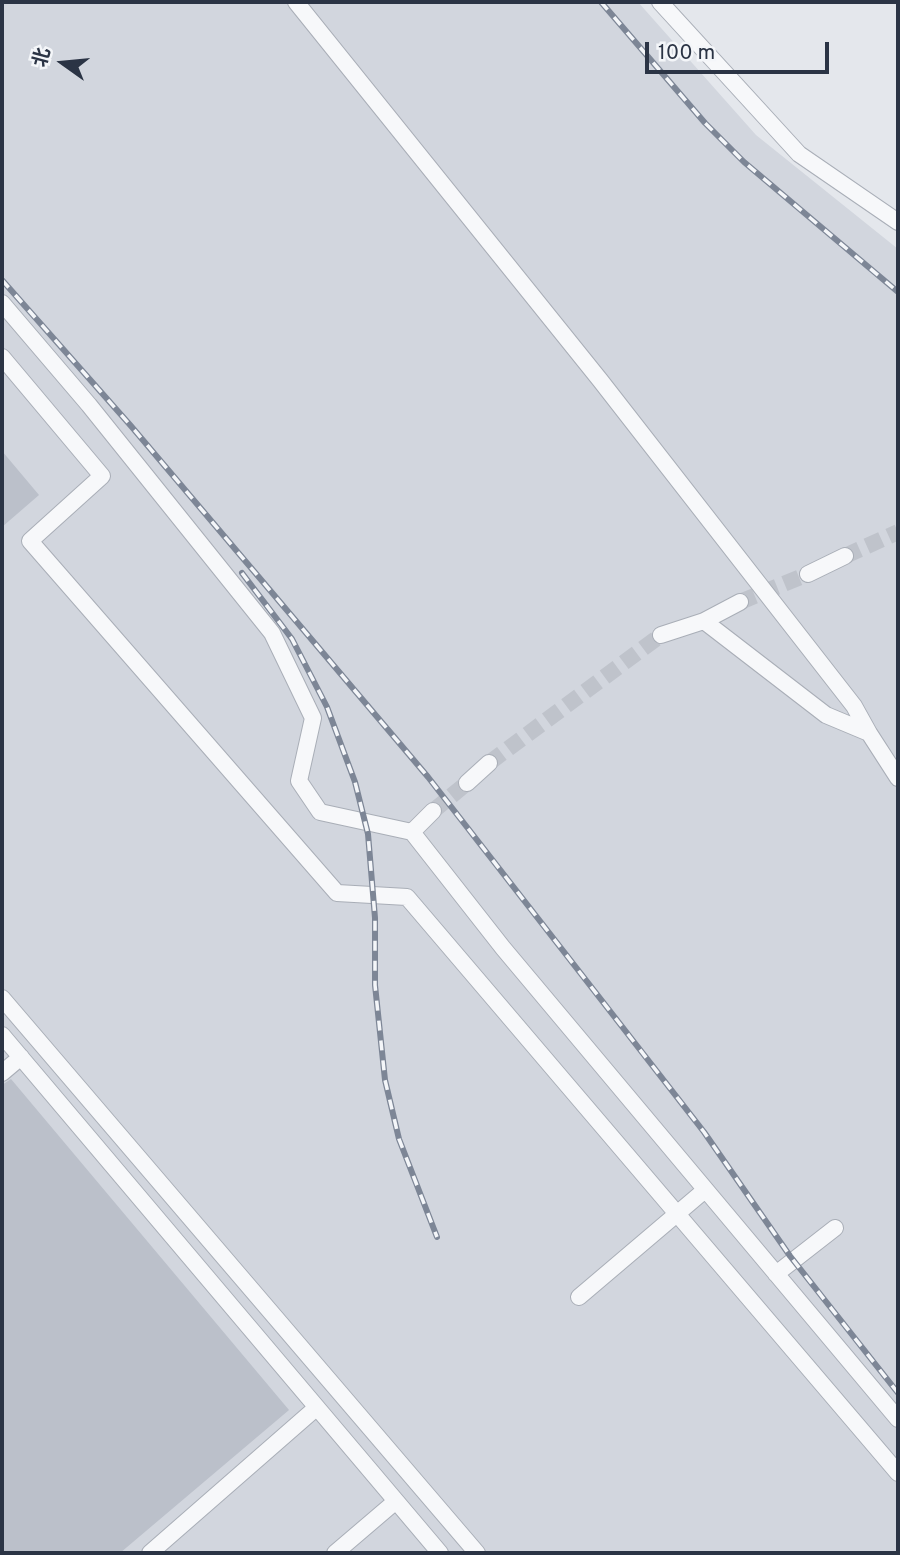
<!DOCTYPE html>
<meta charset="utf-8">
<style>
body{margin:0}
#map{position:relative;width:900px;height:1555px;overflow:hidden;background:#e4e7ec;font-family:Overpass,"Noto Sans SC",sans-serif}
canvas{display:block}
.frame{position:absolute;inset:0;border:4px solid #2b3445;pointer-events:none}
.north{position:absolute;left:28px;top:28px;width:70px;height:70px;-webkit-text-stroke:5px #f4f6f9;paint-order:stroke;rotate:285deg;font-size:19px;font-weight:700;line-height:28px;text-align:center;color:#2b3445}
.north::after{content:'';display:block;margin:auto;width:24px;height:32px;background:#2b3445;clip-path:polygon(50% 0,100% 100%,50% 72%,0 100%)}
.scale{position:absolute;left:645px;top:42px;width:184px;height:32px;box-sizing:border-box;border:4px solid #2b3445;border-top:0;padding-left:9px;font-size:21px;line-height:24px;white-space:nowrap;color:#2b3445;-webkit-text-stroke:5px #f4f6f9;paint-order:stroke}
</style>
<div id="map">
<canvas width="900" height="1555"></canvas>
<div class="frame"></div>
<div class="north">北</div>
<div class="scale">100 m</div>
</div>
<script>
const g = document.querySelector('canvas').getContext('2d');
g.lineJoin = 'round';
function fillPath(path, color) { g.fillStyle = color; g.fill(path, 'evenodd'); }
const toPath = rows => new Path2D(rows.map(r => 'M' + r).join(''));
function stroke(path, color, width, dash) { g.strokeStyle = color; g.lineWidth = width; g.lineCap = dash ? 'butt' : 'round'; g.setLineDash(dash || []); g.stroke(path); }
fillPath(toPath([
 [2,2,638,2,756,135,898,249,898,1553,2,1553]
]), '#d2d6de');
fillPath(toPath([
 [2,451,39,495,2,527],
 [11,1079,289,1410,120,1553,2,1553,2,1085]
]), '#bbc0ca');
stroke(toPath([
 [845,556,898,532],
 [740,602,808,574],
 [489,763,661,635],
 [433,811,467,783]
]), '#bfc3cb', 16, [16, 8]);
const minor = toPath([
 [296,2,600,380,854,706,869,733],
 [660,2,799,154,898,222],
 [2,303,89,405,272,633,313,718,299,781,320,812,412,832,503,948,898,1419],
 [2,357,102,476,30,541,337,893,407,897,898,1473],
 [808,574,845,556],
 [704,621,826,715,869,733,898,778],
 [661,635,704,621,740,602],
 [467,783,489,763],
 [412,832,433,811],
 [2,998,477,1553],
 [2,1035,440,1553],
 [2,1073,21,1057],
 [776,1274,835,1228],
 [579,1297,705,1190],
 [150,1553,316,1408],
 [335,1553,396,1501]
]);
stroke(minor, '#a9aeb7', 18);
stroke(minor, '#f7f8fa', 16);
const rail = toPath([
 [601,2,705,123,744,162,898,292],
 [2,280,131,426,428,777,704,1132,790,1256,898,1393],
 [242,573,292,639,327,707,355,782,368,834,375,918,375,985,385,1080,399,1139,437,1237]
]);
stroke(rail, '#7d8696', 6);
stroke(rail, '#f4f6f9', 3.5, [10]);
</script>
